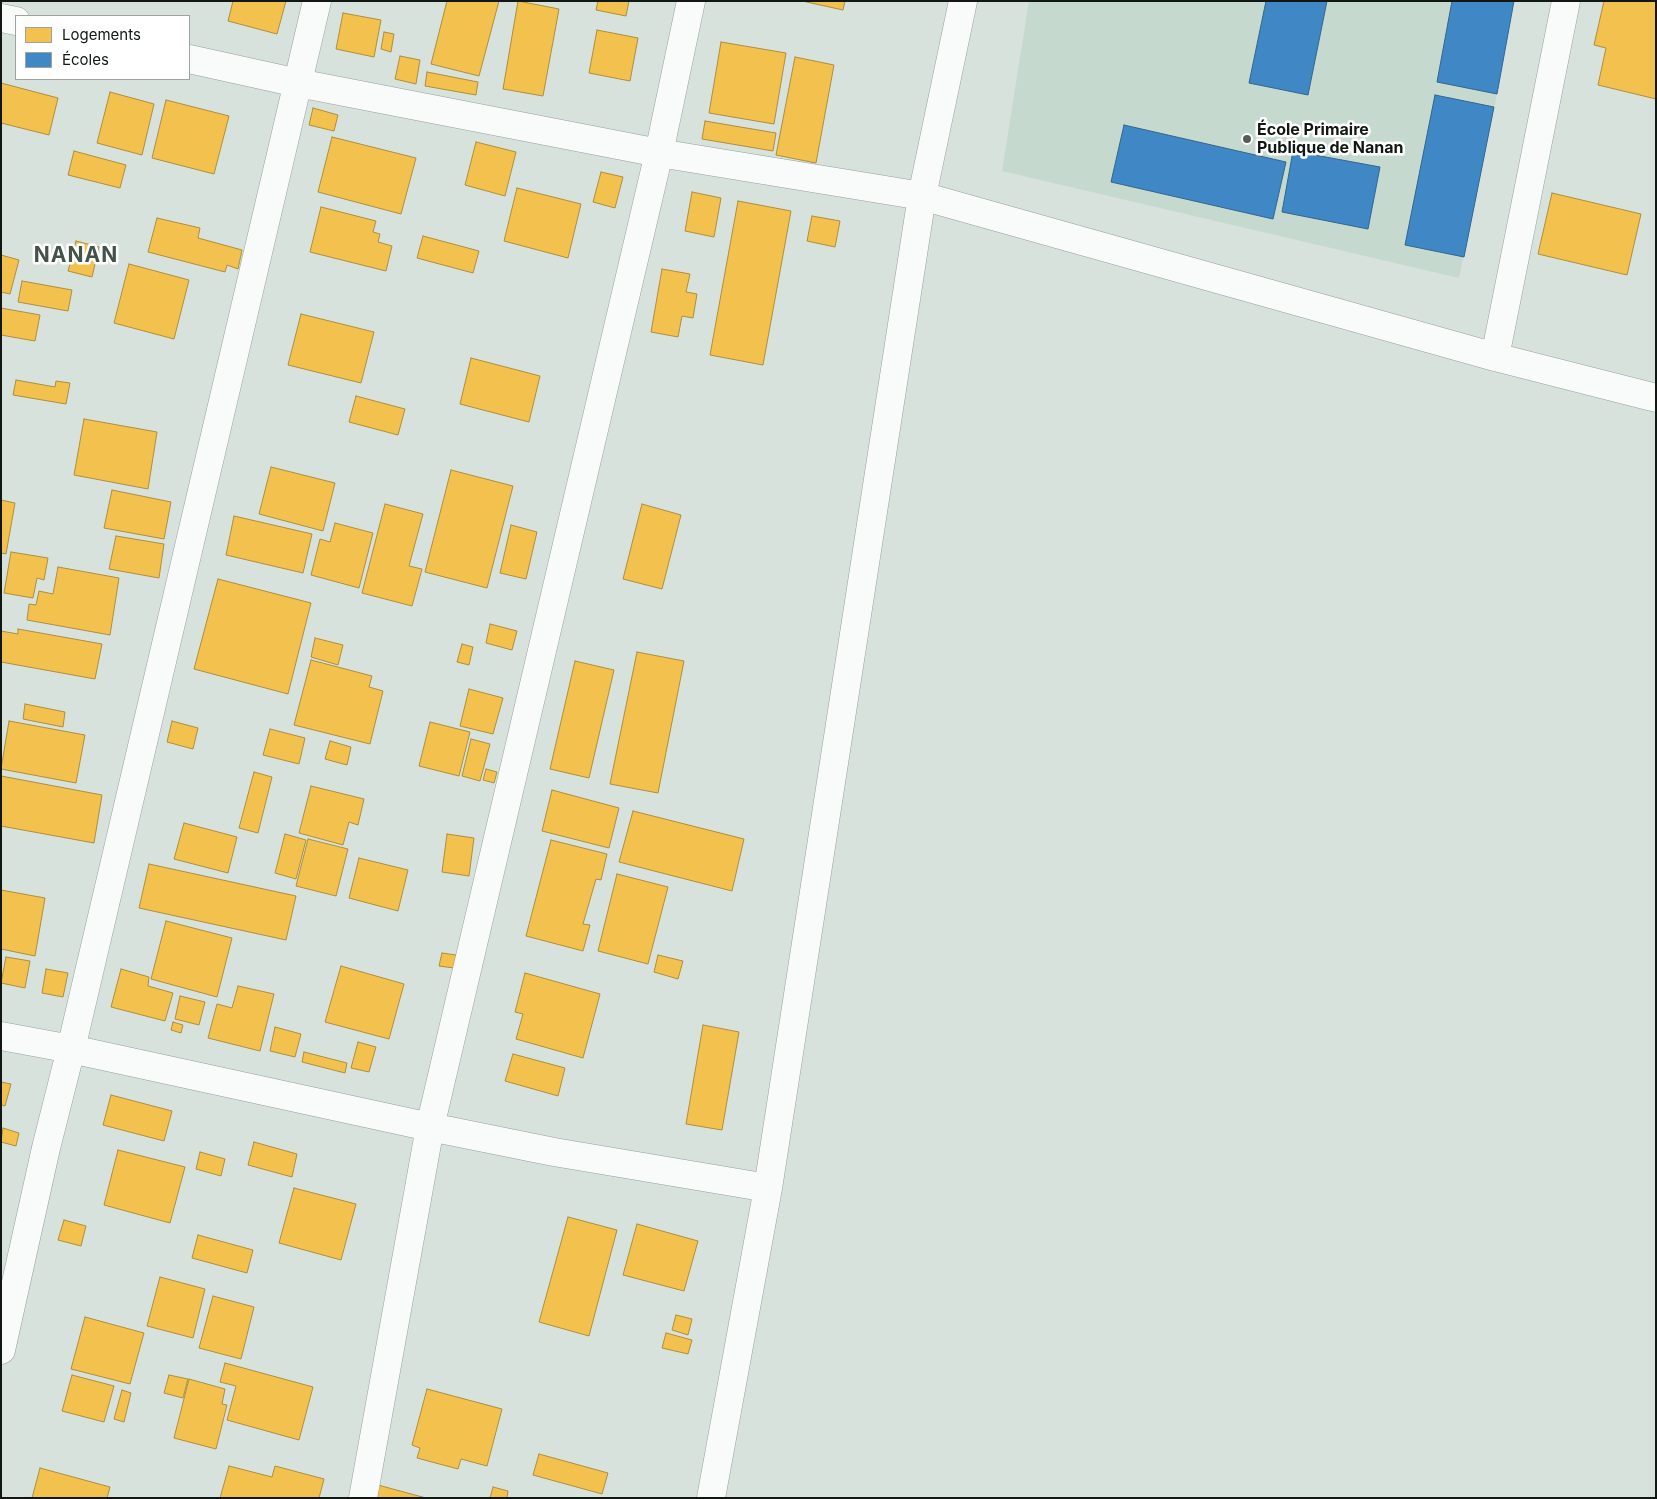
<!DOCTYPE html>
<meta charset="utf-8">
<style>
body{margin:0}
#map{position:relative;width:1657px;height:1499px;overflow:hidden;background:#d7e2dc;font-family:Inter,sans-serif}
canvas{display:block}
.frame{position:absolute;inset:0;border:2px solid #111713;pointer-events:none}
.legend{position:absolute;left:15px;top:15px;width:175px;height:65px;box-sizing:border-box;background:#fff;border:1px solid #a0a2a1;margin:0;padding:6px 9px;list-style:none;font-size:15px;color:#111713}
.legend li{display:flex;align-items:center;gap:10px;height:25px}
.legend b{width:25px;border:1px solid #a0a2a1}
</style>
<div id="map">
<canvas width="1657" height="1499"></canvas>
<div class="frame"></div>
<ul class="legend">
<li><b style="height:14px;background:#f2c14e"></b>Logements</li>
<li><b style="height:14px;background:#3f88c5"></b>Écoles</li>
</ul>
</div>
<script>
const g = document.querySelector('canvas').getContext('2d');
g.lineJoin = 'round';
function fillPath(path, color) { g.fillStyle = color; g.fill(path, 'evenodd'); }
const toPath = rows => new Path2D(rows.map(r => 'M' + r).join(''));
function stroke(path, color, width, dash) { g.strokeStyle = color; g.lineWidth = width; g.lineCap = dash ? 'butt' : 'round'; g.setLineDash(dash || []); g.stroke(path); }
function label(font, color, halo, rows, align = 'center') {
  g.font = font + ' Inter,sans-serif'; g.lineWidth = 5; g.setLineDash([]); g.textBaseline = 'middle'; g.strokeStyle = halo; g.fillStyle = color; for (const [text, x, y, turn = 0] of rows) {
    g.save(); g.translate(x, y); g.rotate((+turn || 0) * Math.PI / 180); g.textAlign = isNaN(turn) ? turn : align; if (halo) g.strokeText(text, 0, 0); g.fillText(text, 0, 0); g.restore();
  }
}
fillPath(toPath([
 [1029,1,1514,1,1497,94,1459,278,1002,171]
]), '#c6d9ce');
const homes = toPath([
 [233,1,286,1,277,34,228,21,233,1],
 [447,1,499,1,479,76,431,64,447,1],
 [518,1,559,9,543,96,503,89,518,1],
 [598,1,629,1,626,16,596,10,598,1],
 [802,1,845,1,843,10,802,1],
 [1604,1,1656,1,1656,99,1598,85,1606,48,1594,45,1604,1],
 [343,13,381,20,374,57,336,49,343,13],
 [597,30,638,38,630,81,589,73,597,30],
 [384,32,394,34,391,52,381,49,384,32],
 [721,42,786,53,774,124,709,113,721,42],
 [400,56,420,60,416,84,395,79,400,56],
 [795,57,834,65,816,163,776,155,795,57],
 [427,72,478,82,476,95,425,86,427,72],
 [1,83,58,98,49,135,1,123,1,83],
 [110,92,154,104,142,155,97,143,110,92],
 [166,100,229,116,214,174,152,158,166,100],
 [313,108,338,115,334,131,309,125,313,108],
 [705,121,776,133,773,151,702,139,705,121],
 [332,137,416,158,401,214,318,192,332,137],
 [476,142,516,152,505,196,465,185,476,142],
 [74,151,126,165,120,188,68,175,74,151],
 [601,172,623,177,615,208,593,202,601,172],
 [517,188,581,204,568,258,504,241,517,188],
 [692,192,721,198,714,237,685,231,692,192],
 [1552,193,1641,214,1627,275,1538,254,1552,193],
 [738,201,791,211,763,365,710,355,738,201],
 [321,207,376,221,373,232,380,234,378,242,392,246,386,271,310,252,321,207],
 [812,216,840,221,835,247,807,241,812,216],
 [157,218,200,228,198,238,242,250,238,269,227,265,225,272,148,252,157,218],
 [423,236,479,251,473,273,417,258,423,236],
 [76,241,99,247,92,277,68,271,76,241],
 [1,255,19,260,10,294,1,292,1,255],
 [129,264,189,280,174,339,114,323,129,264],
 [662,269,690,274,686,292,697,294,693,318,682,316,678,337,651,332,662,269],
 [22,281,72,290,68,311,18,302,22,281],
 [1,308,40,315,35,341,1,335,1,308],
 [301,314,374,332,361,383,288,365,301,314],
 [471,358,540,376,529,422,460,404,471,358],
 [16,380,55,387,56,381,70,383,66,404,13,395,16,380],
 [356,396,405,409,398,435,349,422,356,396],
 [84,419,157,432,148,489,74,475,84,419],
 [271,467,335,483,323,531,259,514,271,467],
 [451,470,513,486,487,588,425,572,451,470],
 [112,490,171,502,164,539,104,528,112,490],
 [1,500,15,503,6,554,1,553,1,500],
 [385,504,423,514,409,566,422,569,412,606,362,593,385,504],
 [642,504,681,515,662,589,623,579,642,504],
 [234,516,312,534,303,573,226,555,234,516],
 [335,523,373,533,359,588,311,575,320,539,330,542,335,523],
 [511,525,537,532,526,579,500,573,511,525],
 [116,536,164,544,159,578,109,569,116,536],
 [11,552,48,558,44,580,37,578,33,598,4,593,11,552],
 [58,567,119,578,110,635,27,620,29,604,36,605,39,591,53,594,58,567],
 [218,579,311,603,288,694,194,669,218,579],
 [490,624,517,631,512,650,486,643,490,624],
 [18,629,102,644,95,679,1,662,1,631,18,634,18,629],
 [315,638,343,645,338,665,311,657,315,638],
 [462,644,473,647,469,665,457,662,462,644],
 [637,652,684,661,658,793,610,784,637,652],
 [311,660,372,676,369,687,383,691,370,744,294,725,311,660],
 [575,661,614,670,589,778,550,769,575,661],
 [469,689,503,698,493,734,460,726,469,689],
 [25,704,65,712,63,727,23,719,25,704],
 [9,721,85,735,76,783,1,769,9,721],
 [172,721,198,728,193,749,167,742,172,721],
 [430,722,470,732,459,776,419,766,430,722],
 [270,729,305,738,299,764,263,755,270,729],
 [471,739,490,744,480,781,462,776,471,739],
 [330,741,351,747,347,765,325,759,330,741],
 [486,769,497,772,494,783,483,780,486,769],
 [254,772,272,777,258,833,239,828,254,772],
 [1,776,102,795,94,843,1,826,1,776],
 [311,786,364,799,358,825,349,822,343,845,299,833,311,786],
 [552,790,619,808,609,848,542,831,552,790],
 [633,811,744,839,732,891,619,862,633,811],
 [184,823,237,837,228,873,174,859,184,823],
 [285,834,306,840,296,879,275,873,285,834],
 [447,834,474,838,469,876,442,872,447,834],
 [308,839,348,849,336,896,296,886,308,839],
 [551,840,607,854,601,880,596,879,583,924,590,925,583,951,526,936,551,840],
 [359,858,408,870,398,911,349,898,359,858],
 [149,864,296,896,286,940,139,908,149,864],
 [617,874,668,887,648,964,598,951,617,874],
 [1,890,45,898,35,956,1,949,1,890],
 [166,921,232,938,217,997,151,979,166,921],
 [442,953,456,955,454,968,439,966,442,953],
 [658,955,683,961,678,979,654,972,658,955],
 [6,957,30,961,25,988,1,983,6,957],
 [341,966,404,984,389,1039,325,1022,341,966],
 [46,969,68,973,63,997,42,993,46,969],
 [121,969,149,977,148,986,173,993,165,1021,111,1007,121,969],
 [525,973,600,994,583,1058,516,1039,523,1014,515,1012,525,973],
 [238,986,274,994,260,1051,208,1038,217,1004,232,1008,238,986],
 [180,996,205,1002,199,1025,175,1019,180,996],
 [173,1022,183,1025,181,1033,171,1030,173,1022],
 [703,1025,739,1032,722,1130,686,1124,703,1025],
 [275,1027,301,1034,295,1057,270,1051,275,1027],
 [358,1042,376,1047,369,1072,351,1068,358,1042],
 [304,1052,347,1063,345,1073,302,1062,304,1052],
 [513,1054,565,1068,558,1096,505,1081,513,1054],
 [1,1082,11,1084,5,1106,1,1105,1,1082],
 [111,1095,172,1111,164,1141,103,1125,111,1095],
 [3,1128,19,1133,16,1146,1,1142,3,1128],
 [254,1142,297,1154,292,1177,248,1165,254,1142],
 [118,1150,185,1167,170,1223,104,1205,118,1150],
 [200,1152,225,1159,221,1176,196,1169,200,1152],
 [294,1188,356,1204,341,1260,279,1243,294,1188],
 [568,1217,617,1230,589,1336,539,1322,568,1217],
 [64,1220,86,1226,81,1246,58,1240,64,1220],
 [637,1224,698,1241,684,1291,623,1275,637,1224],
 [198,1235,253,1250,247,1273,192,1258,198,1235],
 [160,1277,205,1289,193,1338,147,1326,160,1277],
 [213,1296,254,1307,241,1359,199,1348,213,1296],
 [676,1315,692,1319,688,1335,672,1330,676,1315],
 [85,1317,144,1333,130,1384,71,1369,85,1317],
 [666,1333,692,1340,688,1354,662,1348,666,1333],
 [225,1363,313,1387,299,1440,227,1420,236,1386,220,1382,225,1363],
 [72,1375,114,1386,104,1422,62,1411,72,1375],
 [169,1375,188,1379,183,1398,164,1393,169,1375],
 [189,1379,225,1389,222,1404,227,1405,216,1449,174,1438,189,1379],
 [427,1389,502,1409,487,1466,461,1459,458,1469,417,1458,420,1448,412,1445,427,1389],
 [122,1390,131,1393,124,1422,114,1419,122,1390],
 [539,1454,608,1473,602,1494,533,1475,539,1454],
 [229,1466,272,1477,275,1466,324,1479,319,1498,220,1498,229,1466],
 [40,1468,110,1487,107,1498,32,1498,40,1468],
 [378,1485,426,1498,375,1498,378,1485],
 [493,1487,508,1491,507,1498,490,1498,493,1487]
]);
fillPath(homes, '#f2c14e');
stroke(homes, '#ae8e3c', 1);
const schools = toPath([
 [1266,1,1327,1,1308,95,1249,83,1266,1],
 [1452,1,1514,1,1497,94,1437,82,1452,1],
 [1435,95,1494,107,1464,257,1405,245,1435,95],
 [1124,125,1286,162,1273,219,1111,182,1124,125],
 [1293,151,1380,167,1368,229,1282,212,1293,151]
]);
fillPath(schools, '#3f88c5');
stroke(schools, '#316690', 1);
const street = toPath([
 [1,18,16,21],
 [189,59,298,83,659,153,691,1],
 [1495,357,1566,1],
 [1,1036,71,1049,430,1127,554,1152,768,1188],
 [1,1350,46,1148,71,1049,317,1],
 [363,1498,430,1127,659,153,922,196,1495,357,1656,398],
 [711,1498,768,1188,922,196,963,1]
]);
stroke(street, '#979f9b', 29);
stroke(street, '#f9fbfa', 28);
for (const [x, y, r, color] of [
 [1247,139,5,"#565e59"]
]) { const dot = new Path2D(); dot.arc(x, y, r, 0, 2 * Math.PI); g.fillStyle = color; g.fill(dot); stroke(dot, '#fff', 2); }
label('bold 16px', '#111713', '#fff', [
 ["École Primaire",1257,130],
 ["Publique de Nanan",1257,148]
], 'left');
g.letterSpacing = '1px';
label('bold 21px', '#43534a', '#fff', [
 ["NANAN",76,256]
]);
g.letterSpacing = '0px';
</script>
